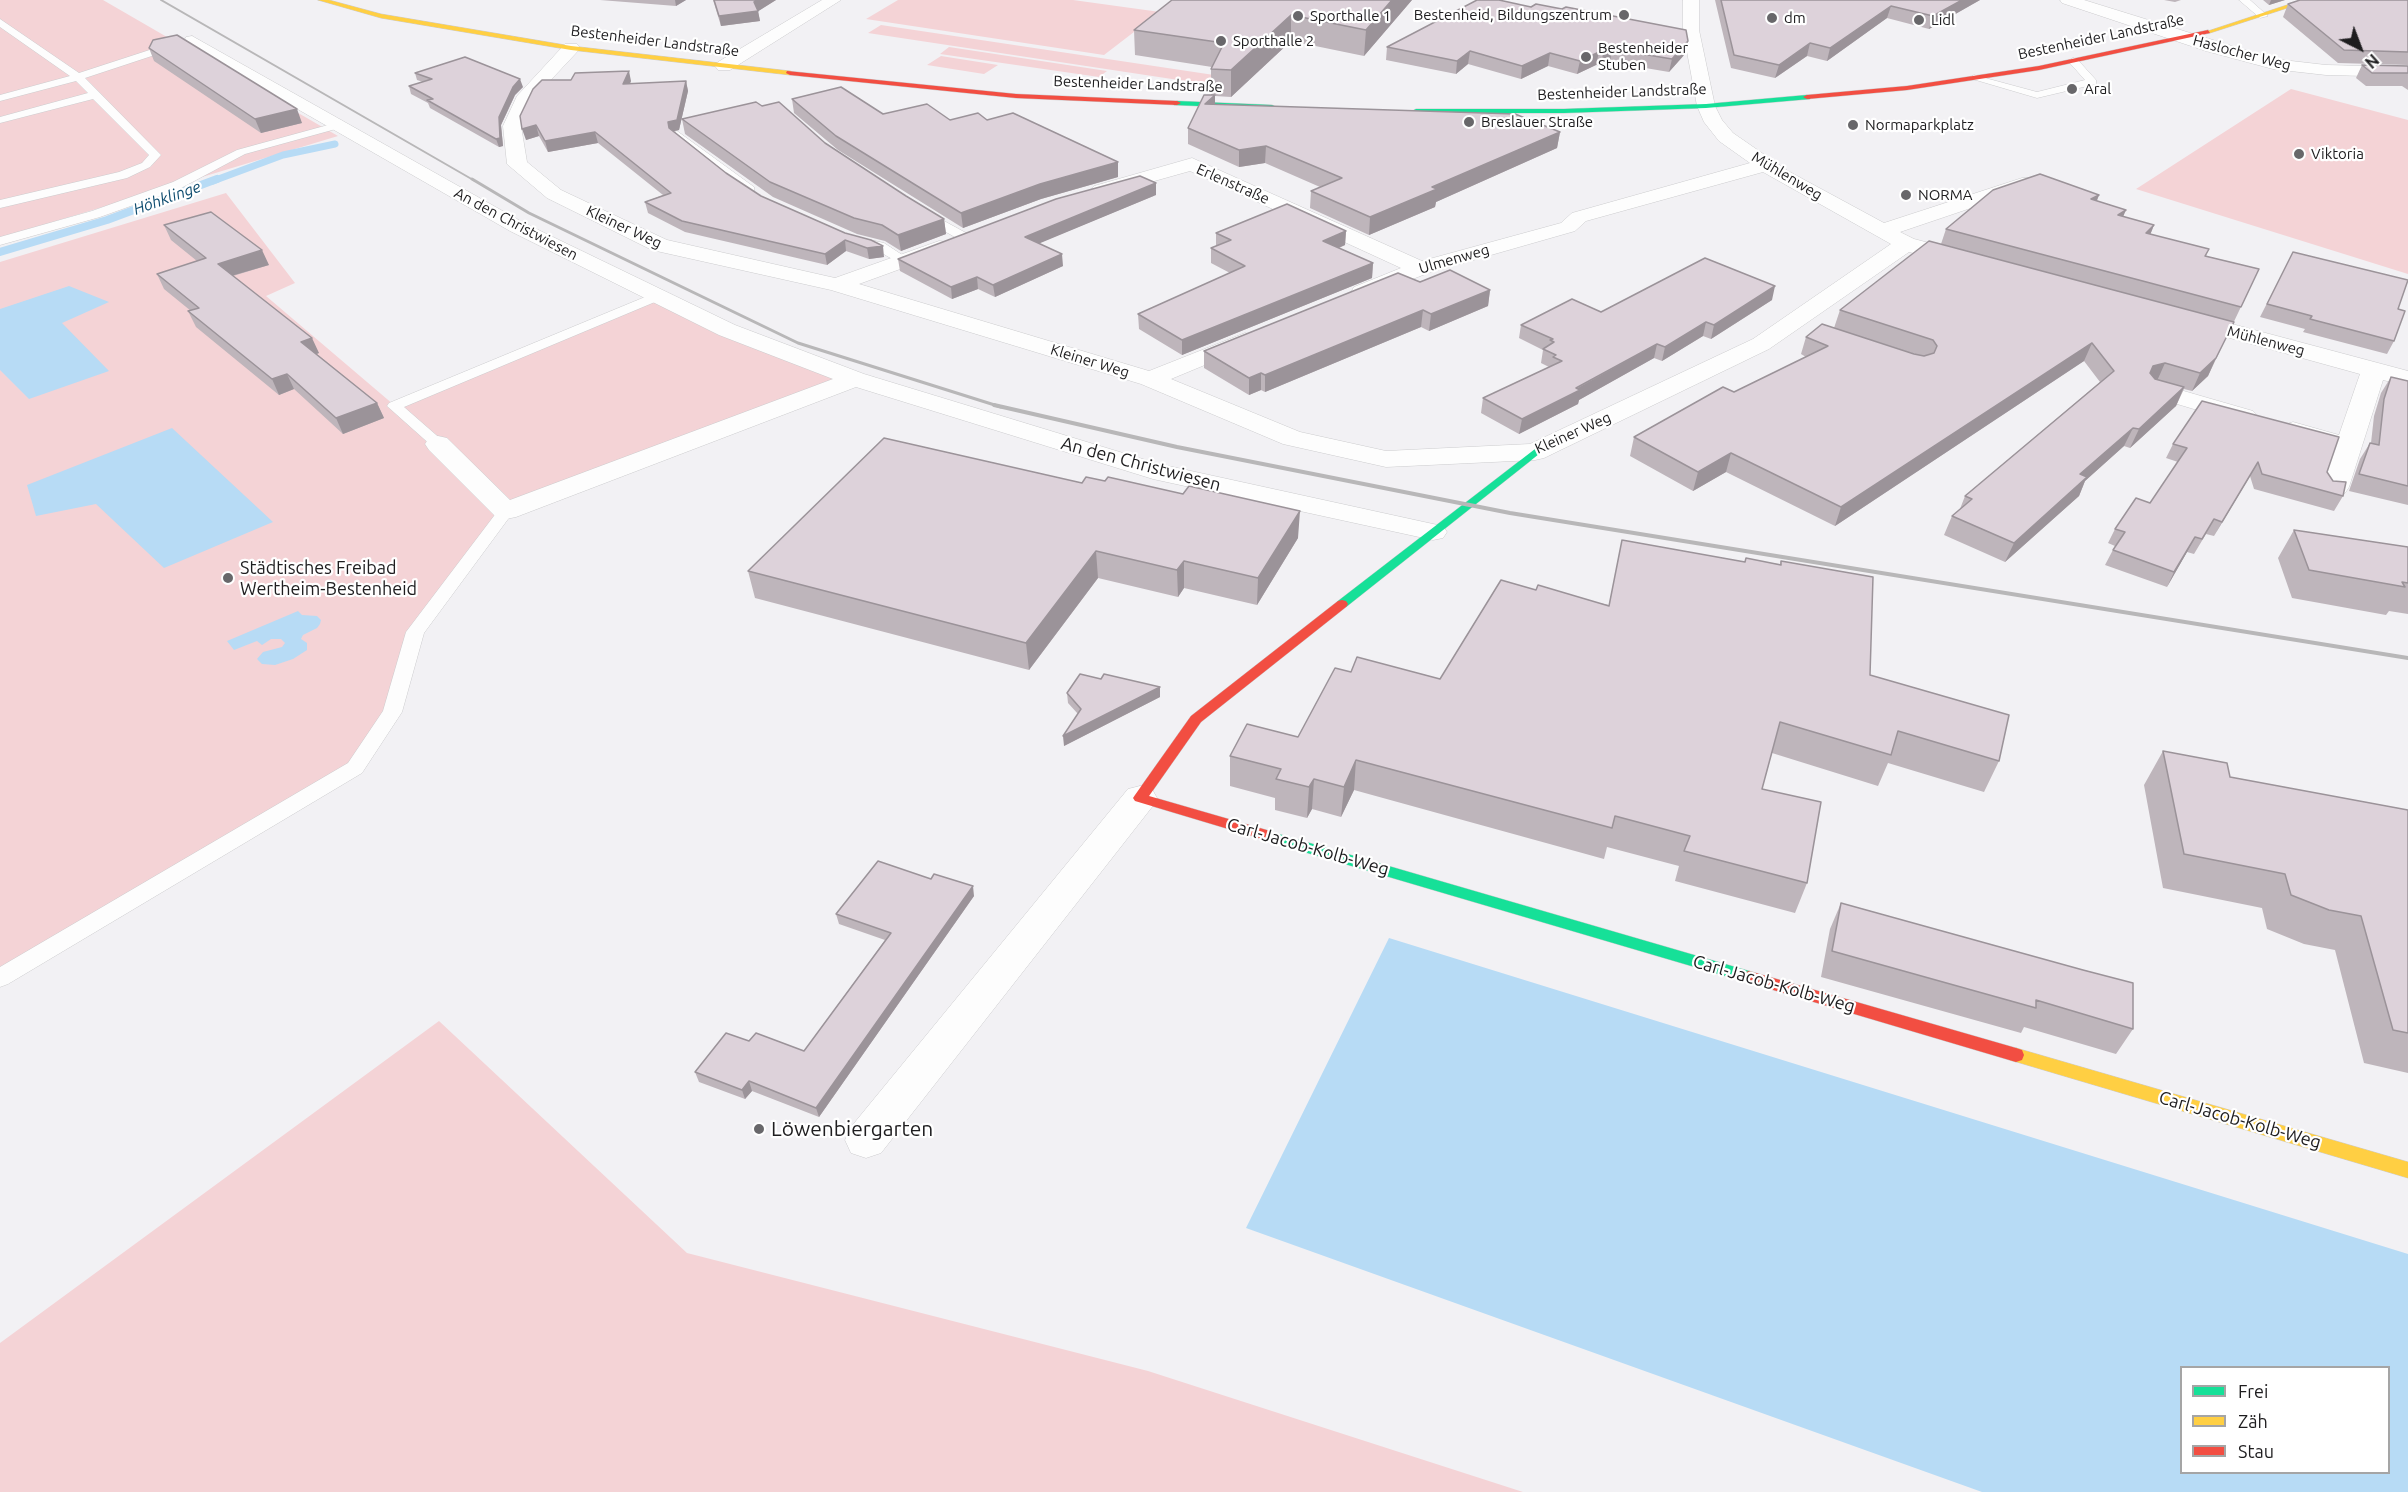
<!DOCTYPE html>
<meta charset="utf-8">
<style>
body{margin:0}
#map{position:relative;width:2408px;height:1492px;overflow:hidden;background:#f2f1f4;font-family:Ubuntu,sans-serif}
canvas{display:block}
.legend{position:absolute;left:2180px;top:1366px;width:210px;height:108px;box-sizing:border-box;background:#fff;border:2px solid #a5a5a5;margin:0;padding:8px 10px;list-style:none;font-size:18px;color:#1e1d1f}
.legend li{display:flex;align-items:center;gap:12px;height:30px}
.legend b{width:30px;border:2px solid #a5a5a5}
.north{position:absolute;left:2330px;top:18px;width:60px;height:60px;-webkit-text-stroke:4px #fff;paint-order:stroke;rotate:138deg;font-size:16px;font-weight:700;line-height:24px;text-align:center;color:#1e1d1f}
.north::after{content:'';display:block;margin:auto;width:21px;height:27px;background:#1e1d1f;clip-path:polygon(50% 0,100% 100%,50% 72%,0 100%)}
</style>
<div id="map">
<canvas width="2408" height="1492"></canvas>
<ul class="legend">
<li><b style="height:8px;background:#16e098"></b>Frei</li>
<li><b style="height:8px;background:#ffcf43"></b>Zäh</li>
<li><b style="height:8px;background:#f24e42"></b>Stau</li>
</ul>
<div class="north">N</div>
</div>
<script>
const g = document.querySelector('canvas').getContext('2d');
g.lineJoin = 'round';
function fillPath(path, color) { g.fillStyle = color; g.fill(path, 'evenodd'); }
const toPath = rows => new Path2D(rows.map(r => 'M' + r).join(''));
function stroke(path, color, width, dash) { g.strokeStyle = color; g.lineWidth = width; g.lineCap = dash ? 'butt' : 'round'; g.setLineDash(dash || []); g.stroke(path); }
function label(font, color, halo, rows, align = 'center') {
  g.font = font + ' Ubuntu,sans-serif'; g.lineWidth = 4.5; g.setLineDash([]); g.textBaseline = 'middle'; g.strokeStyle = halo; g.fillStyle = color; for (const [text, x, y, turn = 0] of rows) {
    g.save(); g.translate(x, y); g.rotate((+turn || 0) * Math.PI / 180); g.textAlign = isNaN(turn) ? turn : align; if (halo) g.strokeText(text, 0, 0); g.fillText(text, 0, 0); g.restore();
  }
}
fillPath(toPath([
 [0,0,103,0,338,136,0,238],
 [898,0,1073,0,1160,12,1104,55,866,19],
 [881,25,1214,75,1205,84,868,33],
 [949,47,1107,71,1099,77,940,54],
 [941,56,998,65,984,74,927,65],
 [2291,89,2408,120,2408,274,2136,189],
 [226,193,295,283,266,296,394,405,657,296,855,379,506,511,415,632,392,712,355,768,0,978,0,262],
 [439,1021,687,1253,1148,1371,1523,1492,0,1492,0,1343]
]), '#f4d3d6');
fillPath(toPath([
 [69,286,109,302,62,323,109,371,29,399,0,370,0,309],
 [172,428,273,522,164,568,96,504,36,516,27,485],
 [298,611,302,615,317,616,321,620,320,624,317,628,303,635,301,639,307,643,307,650,293,659,275,665,262,664,257,659,263,652,282,647,285,643,281,639,271,639,262,645,257,641,234,650,227,641],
 [1389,938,2408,1254,2408,1492,1982,1492,1246,1228],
 [2182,1368,2388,1368,2388,1472,2182,1472]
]), '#b7dbf5');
stroke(toPath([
 [213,181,283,155,335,144]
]), '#b7dbf5', 7);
stroke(toPath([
 [0,252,107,220,217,179]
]), '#b7dbf5', 8);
const lane = toPath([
 [2239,0,2250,0,2268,16,2260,18,2239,0],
 [0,19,79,73,171,43,179,43,179,47,85,78,159,153,161,155,150,167,127,178,0,208,0,200,119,172,142,163,149,155,93,99,0,123,0,117,88,93,76,81,0,101,0,95,70,76,0,27,0,19],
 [2073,58,2077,59,2096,80,2096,84,2037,98,1969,78,1974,75,2037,92,2085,80,2068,61,2073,58],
 [339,122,345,125,343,127,245,154,181,188,100,217,0,245,0,237,92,211,173,182,237,150,339,122],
 [677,131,754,187,754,193,746,193,673,136,671,134,677,131],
 [922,209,968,234,970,237,968,240,960,240,918,216,916,213,918,210,922,209],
 [857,237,884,243,910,260,904,264,899,263,875,249,853,244,851,241,853,238,857,237],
 [657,292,662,293,664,296,662,299,404,407,443,441,446,444,443,447,433,447,387,406,389,403,657,292],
 [506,506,514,511,424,633,402,712,362,773,8,984,0,987,0,967,348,763,383,711,406,632,500,508,506,506]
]);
const street = toPath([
 [822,0,841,0,730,70,718,70,715,66,718,62,822,0],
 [1683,0,1699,0,1699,30,1715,106,1722,120,1733,133,1788,171,1884,223,2022,178,2036,178,2039,182,2036,186,1900,232,1914,239,1933,244,1936,249,1933,254,1925,256,1909,252,1769,349,1544,458,1535,460,1386,467,1283,444,1141,384,831,290,652,250,547,198,507,164,503,126,517,96,565,44,577,44,580,48,577,52,534,98,521,126,527,162,561,190,667,240,835,278,939,241,947,242,950,247,947,252,859,284,1149,371,1245,333,1253,335,1257,340,1253,345,1171,379,1300,432,1386,451,1530,444,1753,339,1891,244,1763,172,1586,221,1575,231,1428,273,1362,299,1354,297,1351,292,1354,287,1401,268,1190,171,1101,196,1094,194,1091,190,1094,186,1192,158,1422,261,1561,223,1572,213,1750,163,1719,141,1704,122,1697,106,1683,30,1683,0],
 [2060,0,2084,0,2274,59,2326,65,2408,67,2408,77,2326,75,2273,69,2206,51,2062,3,2060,0],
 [192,36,524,223,735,325,864,374,1159,464,1433,524,1443,526,1447,532,1443,538,1433,540,1153,479,856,387,516,517,506,519,496,517,429,450,425,444,429,438,438,436,447,438,510,500,833,379,719,335,510,231,186,45,184,41,186,37,192,36],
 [2187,312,2408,371,2408,386,2383,380,2349,487,2345,493,2335,495,2325,493,2321,487,2334,450,2284,435,2280,430,2284,425,2293,422,2339,435,2360,374,2179,324,2175,319,2179,314,2187,312],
 [2156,383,2253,411,2257,416,2253,421,2244,424,2147,395,2144,390,2147,385,2156,383],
 [1140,786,1152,789,1157,798,1152,807,881,1153,866,1158,851,1153,845,1140,851,1127,1128,789,1140,786]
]);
const fast = toPath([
 [1807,95,1811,97,1810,99,1706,108,1564,113,1416,113,1412,111,1416,109,1564,109,1706,104,1807,95],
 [1177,101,1272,105,1276,107,1272,109,1174,105,1173,103,1177,101],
 [1535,449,1540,452,1539,454,1346,607,1338,607,1336,604,1338,601,1535,449],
 [1265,830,1749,971,1755,973,1757,977,1755,981,1749,983,1260,839,1258,835,1260,831,1265,830]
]);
const slow = toPath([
 [318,0,329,0,381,14,571,46,790,71,794,73,790,75,571,50,381,18,318,0],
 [2302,0,2312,0,2210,33,2205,32,2302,0],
 [2016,1048,2408,1162,2408,1178,2010,1060,2008,1055,2010,1050,2016,1048]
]);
const jam = toPath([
 [2208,30,2210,33,2039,70,1907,90,1807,99,1803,97,1807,95,1907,86,2039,66,2208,30],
 [787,71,1016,94,1177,101,1181,103,1177,105,1016,98,790,75,786,73,787,71],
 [1342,600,1346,601,1348,604,1346,607,1201,722,1149,796,1270,831,1272,835,1270,839,1265,840,1135,801,1133,798,1135,795,1191,716,1338,601,1342,600],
 [1749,971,2016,1048,2022,1050,2024,1055,2022,1060,2016,1062,1743,981,1741,977,1743,973,1749,971]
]);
stroke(lane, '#ccccce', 1);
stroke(street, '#ccccce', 1);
stroke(fast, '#ccccce', 1);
stroke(slow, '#ccccce', 1);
stroke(jam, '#ccccce', 1);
fillPath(lane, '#fdfdfd');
fillPath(street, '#fdfdfd');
fillPath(fast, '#16e098');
fillPath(slow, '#ffcf43');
fillPath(jam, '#f24e42');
stroke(toPath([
 [161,0,475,181]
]), '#b8b7b8', 2);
stroke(toPath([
 [472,179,529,213,798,343,1001,407]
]), '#b8b7b8', 3);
stroke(toPath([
 [994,405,1177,447,1510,513,2408,658]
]), '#b8b7b8', 4);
fillPath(toPath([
 [600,0,686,0,676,6],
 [713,0,776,0,758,11,760,21,721,26],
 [1172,0,1412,0,1364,56,1291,41,1231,97,1215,96,1215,104,1560,132,1557,148,1436,202,1435,207,1369,235,1310,208,1311,191,1320,187,1265,163,1239,167,1188,144,1188,128,1211,95,1211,69,1212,67,1135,55,1134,30],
 [1715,0,1980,0,1929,29,1887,18,1827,61,1807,56,1775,78,1731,68],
 [2164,0,2181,0,2175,2],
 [2263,0,2285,0,2269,5],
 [2408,0,2408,65,2338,63,2283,17,2288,4],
 [1688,41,1685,54,1669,72,1610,62,1601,66,1596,65,1577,74,1548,66,1521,79,1468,64,1456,74,1386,60,1387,47],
 [149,48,302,123,261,133,154,61],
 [2362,65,2408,66,2408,90,2402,86,2366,86,2356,78],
 [415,73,523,87,515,95,501,125,503,146,499,147,430,108,428,103,411,94,409,86,423,82,417,80],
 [542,80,631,81,630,84,686,81,688,91,679,130,674,131,726,173,761,196,845,233,884,257,869,259,846,251,827,265,685,232,648,213,645,202,663,195,598,143,548,152,539,136,526,140],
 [792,99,883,114,950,120,987,120,1118,162,1118,177,1041,199,963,228,838,150,794,113],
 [762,106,825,143,906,196,944,219,946,234,901,251,885,241,857,234,773,197,685,134,682,119],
 [1156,195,1039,243,1063,266,995,297,978,289,952,299,900,271,898,259],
 [2099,195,2097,201,2123,217,2154,225,2150,235,2209,249,2206,256,2259,269,2208,376,2192,391,2184,389,2176,406,2130,448,2124,446,2085,481,2079,496,2005,562,1944,535,1952,516,1960,509,1965,496,2100,382,2084,361,1835,526,1726,472,1693,491,1630,456,1634,437,1734,392,1806,357,1801,354,1806,337,1918,355,1834,328,1840,310,2228,321,1941,244,1946,229],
 [164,225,269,265,233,276,319,353,317,354,377,403,384,418,343,434,294,389,279,395,196,327,188,311,191,311,164,289,157,274,197,261,171,240],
 [1346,231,1345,245,1339,248,1373,263,1372,278,1182,355,1139,329,1138,314,1230,273,1211,263,1211,248,1216,247,1216,233],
 [2293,252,2398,309,2394,341,2387,354,2303,332,2305,329,2260,317],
 [1420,282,1490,290,1488,306,1429,331,1421,327,1265,392,1261,390,1249,395,1204,368,1204,351],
 [1772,300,1711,339,1703,336,1662,361,1654,358,1579,400,1578,404,1519,434,1481,413,1483,398,1549,367,1541,363,1543,350,1519,338,1521,325,1601,312],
 [2391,377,2408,381,2408,505,2349,491,2360,459,2370,443,2371,443,2374,416,2381,393],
 [2173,444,2327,472,2343,496,2334,511,2254,489,2250,476,2214,536,2206,534,2194,554,2187,552,2167,587,2105,565,2115,546,2108,543,2115,529,2150,503,2178,462,2166,458],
 [2294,530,2408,547,2408,614,2389,611,2386,615,2292,598,2278,558],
 [1298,538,1257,605,1184,588,1178,597,1098,578,1029,670,755,598,748,571],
 [1622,540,1745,562,1780,564,1781,561,1870,675,1999,761,1984,792,1888,763,1878,786,1772,753,1762,789,1807,883,1795,913,1675,881,1679,866,1607,847,1604,859,1354,790,1341,817,1312,809,1307,818,1275,810,1275,798,1230,786,1230,756,1298,737,1351,672,1440,679,1536,590,1609,605],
 [1101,679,1160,687,1160,697,1064,746,1078,714,1068,703,1067,693],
 [2163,751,2230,777,2408,810,2408,1073,2364,1063,2335,950,2304,944,2267,929,2262,908,2163,888,2144,785],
 [974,896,819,1117,752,1091,745,1099,699,1082,695,1072,749,1041,804,1051,885,940,839,924,836,914],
 [1841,903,2133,1029,2116,1054,2024,1027,2021,1033,1821,977,1830,929]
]), '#beb5bb');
fillPath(toPath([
 [675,0,686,0,676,6],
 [758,0,776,0,757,12,758,11,760,21,721,26,719,16],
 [1392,0,1412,0,1364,56,1366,30],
 [1962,0,1980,0,1929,29,1933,16],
 [2271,0,2285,0,2269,5],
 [1891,6,1887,18,1827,61,1830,48],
 [1291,15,1291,41,1231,97,1231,70],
 [1688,41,1685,54,1669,72,1672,59],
 [1810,43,1807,56,1775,78,1779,65],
 [1612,49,1610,62,1601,66,1603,53],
 [1470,51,1468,64,1456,74,1457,61],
 [1599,52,1596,65,1577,74,1580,61],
 [1550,53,1548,66,1521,79,1522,66],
 [629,71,631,81,625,94,623,84],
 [520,79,523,87,515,95,501,125,503,146,499,147,496,139,499,117,513,87],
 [686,81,688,91,679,130,670,132,668,122],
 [1215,95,1215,111,1205,104],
 [297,109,302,123,261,133,255,119],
 [536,125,539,136,526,140,522,129],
 [595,132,598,143,548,152,545,141],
 [1560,132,1557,148,1436,202,1435,207,1369,235,1370,217,1432,187],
 [1266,146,1265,163,1239,167,1239,150],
 [1118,162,1118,177,1041,199,963,228,961,213,1040,184],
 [1156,183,1156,195,1026,249,1025,237],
 [2099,195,2093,209,2091,199],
 [2126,210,2120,224,2118,215],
 [944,219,946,234,901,251,898,235],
 [2154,225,2148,240,2146,233],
 [1346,231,1345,245,1322,255,1323,241],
 [845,240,846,251,827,265,825,254],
 [883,246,884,257,869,259,867,248],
 [262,250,269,265,224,278,218,264],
 [1062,254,1063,266,995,297,993,285],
 [1373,263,1372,278,1182,355,1182,340],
 [977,277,978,289,952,299,951,287],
 [1775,286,1772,300,1711,339,1714,325],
 [1490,290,1488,306,1429,331,1431,314],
 [1423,310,1421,327,1265,392,1265,375],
 [1706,322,1703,336,1662,361,1665,347],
 [312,338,319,353,308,357,301,342],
 [2092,343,2084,361,1835,526,1841,507],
 [1657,344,1654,358,1579,400,1578,404,1519,434,1522,419],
 [2216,358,2208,376,2192,391,2200,373],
 [2165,363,2157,381,2145,384,2153,366],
 [1261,373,1261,390,1249,395,1249,378],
 [287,374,294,389,279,395,272,379],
 [2184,387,2176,406,2130,448,2139,429],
 [377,403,384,418,343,434,336,418],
 [2133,428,2124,446,2085,481,2079,496,2005,562,2014,543,2080,474],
 [1731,453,1726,472,1693,491,1698,472],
 [2258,462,2250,476,2214,536,2222,522],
 [1300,511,1298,538,1257,605,1258,578],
 [2195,537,2187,552,2167,587,2174,572],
 [1096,551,1098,578,1029,670,1026,643],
 [1184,561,1184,588,1178,597,1177,570],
 [1160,687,1160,697,1064,746,1063,736],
 [1356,760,1354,790,1341,817,1344,787],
 [1314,779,1312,809,1307,818,1309,787],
 [973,886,974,896,819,1117,816,1108],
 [749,1081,752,1091,745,1099,742,1090]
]), '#9b9399');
const building = toPath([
 [714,0,758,0,754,2,758,11,719,16,714,0],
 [1172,0,1392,0,1366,30,1291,15,1231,70,1211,69,1224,43,1134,30,1172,0],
 [1477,0,1499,0,1531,7,1536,4,1562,9,1566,7,1686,30,1688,41,1672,59,1612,49,1603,53,1599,52,1580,61,1550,53,1522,66,1470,51,1457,61,1387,47,1477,0],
 [1721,0,1962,0,1933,16,1891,6,1830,48,1810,43,1779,65,1734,55,1721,0],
 [2300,0,2408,0,2408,52,2344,50,2288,4,2300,0],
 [177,35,297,109,255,119,149,48,153,40,177,35],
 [465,57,520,79,513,87,499,117,500,138,496,139,427,100,433,99,409,86,432,79,415,73,465,57],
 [2362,65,2408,66,2408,73,2372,73,2362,65],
 [629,71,623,84,686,81,677,120,668,122,669,128,726,173,761,196,845,233,871,240,883,246,867,248,845,240,825,254,682,221,645,202,671,193,595,132,545,141,536,125,522,129,520,116,533,89,542,80,571,80,575,73,629,71],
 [841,87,883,114,927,104,950,120,978,113,987,120,1013,113,1118,162,1040,184,961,213,836,136,792,99,841,87],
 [1204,95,1215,95,1205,104,1515,114,1560,132,1432,187,1437,189,1370,217,1311,191,1342,178,1266,146,1239,150,1188,128,1204,95],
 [756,102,762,106,779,102,825,143,906,196,944,219,898,235,882,225,854,218,770,182,682,119,756,102],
 [2040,174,2099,195,2091,199,2126,210,2118,215,2154,225,2146,233,2209,249,2205,256,2259,269,2241,307,1946,229,1993,190,2040,174],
 [1140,176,1156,183,1025,237,1062,254,993,285,977,277,951,287,898,259,1056,199,1140,176],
 [1287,204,1346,231,1323,241,1373,263,1182,340,1138,314,1245,266,1211,248,1231,240,1216,233,1287,204],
 [211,212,262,250,218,264,312,338,301,342,377,403,336,418,287,374,272,379,188,311,199,308,157,274,206,258,164,225,211,212],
 [1929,241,2234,322,2216,358,2200,373,2165,363,2153,366,2150,373,2155,379,2184,387,2139,429,2133,428,2080,474,2087,477,2014,543,1952,516,1972,499,1965,496,2114,371,2092,343,1841,507,1731,453,1698,472,1634,437,1723,387,1734,392,1828,346,1806,337,1822,324,1914,354,1924,356,1934,353,1937,346,1933,340,1840,310,1929,241],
 [2293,252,2408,280,2398,309,2405,311,2394,341,2310,319,2312,316,2267,304,2293,252],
 [1705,258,1775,286,1714,325,1706,322,1665,347,1657,344,1576,388,1580,390,1522,419,1483,398,1562,361,1553,357,1556,355,1543,349,1554,342,1550,340,1553,339,1521,325,1572,299,1601,312,1705,258],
 [1450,270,1490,290,1431,314,1423,310,1265,375,1261,373,1249,378,1204,351,1398,273,1420,282,1450,270],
 [2391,377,2408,381,2408,486,2359,474,2370,443,2379,445,2384,399,2391,377],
 [2202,401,2339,437,2327,472,2333,481,2346,482,2343,496,2262,474,2258,462,2222,522,2214,519,2202,539,2195,537,2174,572,2113,550,2125,532,2115,529,2136,498,2150,503,2187,448,2173,444,2202,401],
 [884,438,1082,483,1086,477,1105,481,1108,477,1183,494,1189,486,1300,511,1258,578,1184,561,1177,570,1096,551,1026,643,748,571,884,438],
 [2294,530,2408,547,2408,583,2402,582,2405,587,2309,570,2294,530],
 [1622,540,1745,562,1746,558,1781,565,1781,561,1873,577,1870,675,2009,715,1999,761,1898,731,1891,755,1780,722,1762,789,1821,802,1807,883,1684,851,1690,836,1615,816,1612,828,1356,760,1344,787,1314,779,1309,787,1276,779,1281,769,1230,756,1247,724,1298,737,1335,668,1351,672,1357,657,1440,679,1501,580,1536,590,1538,585,1609,606,1622,540],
 [1080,674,1101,679,1104,674,1160,687,1063,736,1081,709,1067,693,1080,674],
 [2163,751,2227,763,2230,777,2408,810,2408,1033,2393,1030,2361,916,2329,910,2291,895,2285,874,2184,854,2163,751],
 [878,861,931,879,934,874,973,886,816,1108,749,1081,742,1090,695,1072,726,1033,749,1041,756,1033,804,1051,891,933,836,914,878,861],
 [1841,903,2083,970,2133,983,2133,1029,2036,1000,2036,1008,1832,951,1841,903]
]);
fillPath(building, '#ddd2da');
stroke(building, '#9b9399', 1.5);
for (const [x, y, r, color] of [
 [1624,15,6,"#68676a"],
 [1298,16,6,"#68676a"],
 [1772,18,6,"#68676a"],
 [1919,20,6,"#68676a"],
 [1221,41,6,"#68676a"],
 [1586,57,6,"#68676a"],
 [2072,89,6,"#68676a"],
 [1469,122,6,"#68676a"],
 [1853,125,6,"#68676a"],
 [2299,154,6,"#68676a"],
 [1906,195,6,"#68676a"],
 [228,578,6,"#68676a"],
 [759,1129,6,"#68676a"]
]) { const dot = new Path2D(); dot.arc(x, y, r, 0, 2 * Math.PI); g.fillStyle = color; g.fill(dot); stroke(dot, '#fff', 2); }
label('15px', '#1e1d1f', '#fff', [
 ["Bestenheid, Bildungszentrum",1612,15,"right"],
 ["Sporthalle 1",1310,16],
 ["dm",1784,18],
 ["Lidl",1931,20],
 ["Sporthalle 2",1233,41],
 ["Bestenheider",1598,48],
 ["Stuben",1598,65],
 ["Aral",2084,89],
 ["Breslauer Straße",1481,122],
 ["Normaparkplatz",1865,125],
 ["Viktoria",2311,154],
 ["NORMA",1918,195]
], 'left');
label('15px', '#1e1d1f', '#fff', [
 ["Bestenheider Landstraße",2101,37,-12],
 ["Bestenheider Landstraße",655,41,7],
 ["Haslocher Weg",2242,53,15],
 ["Bestenheider Landstraße",1138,84,2],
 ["Bestenheider Landstraße",1622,92,-2],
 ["Mühlenweg",1787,176,31],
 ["Erlenstraße",1233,184,24],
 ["An den Christwiesen",516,224,28],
 ["Kleiner Weg",624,227,25],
 ["Ulmenweg",1454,259,-16],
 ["Mühlenweg",2266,341,15],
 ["Kleiner Weg",1090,361,17],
 ["Kleiner Weg",1573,433,-24]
]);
label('italic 16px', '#0e4c6f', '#fff', [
 ["Höhklinge",167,198,-20]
]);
label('18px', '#1e1d1f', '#fff', [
 ["An den Christwiesen",1141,464,15],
 ["Carl-Jacob-Kolb-Weg",1308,847,16],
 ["Carl-Jacob-Kolb-Weg",1774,984,16],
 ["Carl-Jacob-Kolb-Weg",2240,1120,16]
]);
label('18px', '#1e1d1f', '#fff', [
 ["Städtisches Freibad",240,568],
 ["Wertheim-Bestenheid",240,589]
], 'left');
label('21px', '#1e1d1f', '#fff', [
 ["Löwenbiergarten",771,1129]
], 'left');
</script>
